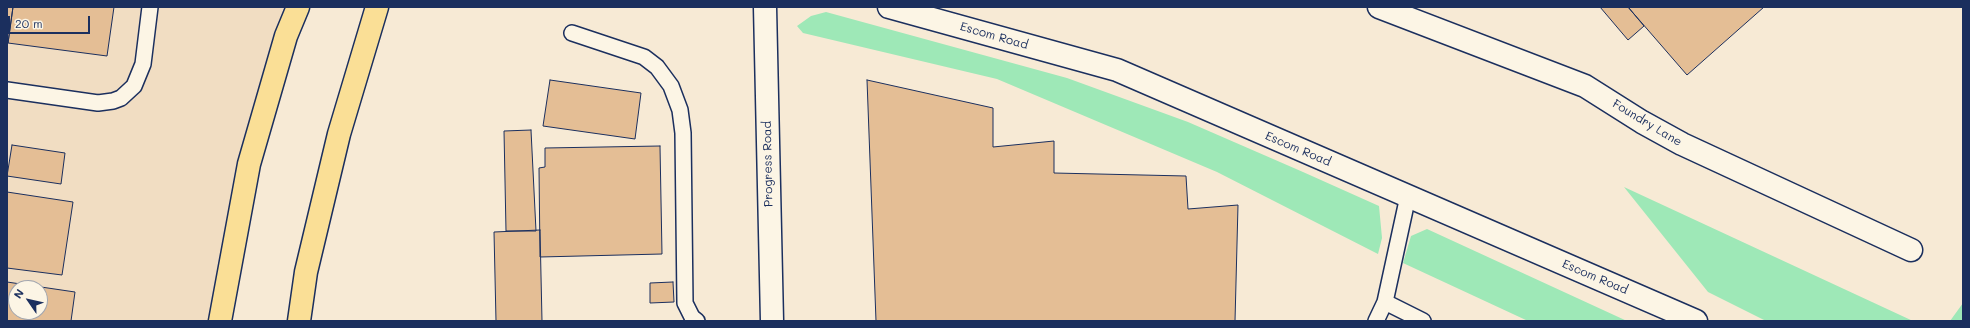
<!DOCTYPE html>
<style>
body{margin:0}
#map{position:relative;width:1970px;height:328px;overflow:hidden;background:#f7ead5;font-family:Mali,sans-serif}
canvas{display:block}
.frame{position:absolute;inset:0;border:8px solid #1b2f5e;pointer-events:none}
.north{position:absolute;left:8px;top:280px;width:40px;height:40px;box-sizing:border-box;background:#fcf5e5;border:1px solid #a2a6af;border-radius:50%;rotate:304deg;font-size:11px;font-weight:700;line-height:16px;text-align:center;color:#1b2f5e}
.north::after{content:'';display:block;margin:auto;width:14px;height:18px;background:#1b2f5e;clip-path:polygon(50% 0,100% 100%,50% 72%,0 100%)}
.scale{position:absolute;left:8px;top:16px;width:82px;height:18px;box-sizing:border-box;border:2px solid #1b2f5e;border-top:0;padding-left:5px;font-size:12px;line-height:14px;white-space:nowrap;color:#1b2f5e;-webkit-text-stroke:3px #fcf5e5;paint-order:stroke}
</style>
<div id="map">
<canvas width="1970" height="328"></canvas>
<div class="frame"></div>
<div class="north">N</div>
<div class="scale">20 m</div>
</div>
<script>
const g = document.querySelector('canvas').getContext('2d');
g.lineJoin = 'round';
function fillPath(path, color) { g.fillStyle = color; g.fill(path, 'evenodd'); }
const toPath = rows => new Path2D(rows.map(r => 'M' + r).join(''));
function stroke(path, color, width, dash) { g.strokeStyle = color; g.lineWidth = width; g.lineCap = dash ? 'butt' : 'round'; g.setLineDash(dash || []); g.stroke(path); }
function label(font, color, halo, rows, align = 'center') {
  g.font = font + ' Mali,sans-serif'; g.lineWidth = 4; g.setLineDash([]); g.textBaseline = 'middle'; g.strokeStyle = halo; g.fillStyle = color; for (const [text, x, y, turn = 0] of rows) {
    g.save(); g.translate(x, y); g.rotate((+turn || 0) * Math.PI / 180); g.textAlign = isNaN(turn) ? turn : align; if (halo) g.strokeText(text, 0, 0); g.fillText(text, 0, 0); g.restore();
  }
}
fillPath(toPath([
 [7,7,295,7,219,321,7,321],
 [16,288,40,288,40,312,16,312]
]), '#f1ddc2');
fillPath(toPath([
 [826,12,1067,78,1188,122,1303,172,1379,206,1382,238,1378,254,1217,172,997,79,803,33,797,26,811,16],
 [1624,187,1913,321,1766,321,1708,292],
 [1427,229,1627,321,1528,321,1403,263,1411,236],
 [1963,303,1963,321,1950,321]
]), '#9ee8b7');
const building = toPath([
 [7,7,13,7,8,43,7,43,7,7],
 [13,7,114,7,107,56,8,43,13,7],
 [1600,7,1628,7,1644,26,1628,40,1600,7],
 [1628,7,1764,7,1687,75,1628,7],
 [550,80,641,93,635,139,543,126,550,80],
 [867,80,993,108,993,147,1054,141,1054,173,1186,176,1188,209,1238,205,1235,321,876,321,867,80],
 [531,130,536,231,506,231,504,131,531,130],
 [12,145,65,153,61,184,7,176,12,145],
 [660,146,662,254,540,257,539,168,545,167,545,148,660,146],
 [7,192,73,202,62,275,7,268,7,192],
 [540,230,542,321,496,321,494,232,540,230],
 [7,282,75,292,71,321,7,321,7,282],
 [16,288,40,288,40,312,16,312,16,288],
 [673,282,674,302,650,303,650,283,673,282]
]);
fillPath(building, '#e4be95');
stroke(building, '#1b2f5e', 1);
const service = toPath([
 [572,33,644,57,657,67,671,86,680,110,683,133,685,303,692,317,697,321],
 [7,90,98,103,113,101,121,98,134,86,143,64,150,7],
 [1385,302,1423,321],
 [1376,321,1385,302,1408,196]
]);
const minor = toPath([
 [765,7,772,321],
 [1379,7,1585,86,1642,122,1682,144,1911,250]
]);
const tertiary = toPath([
 [889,7,1117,70,1696,321]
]);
const trunk = toPath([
 [220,321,249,164,286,36,298,7],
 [299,321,306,272,339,134,377,7]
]);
stroke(service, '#1b2f5e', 18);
stroke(minor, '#1b2f5e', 25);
stroke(tertiary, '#1b2f5e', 25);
stroke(trunk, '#1b2f5e', 25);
stroke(service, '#fcf5e5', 15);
stroke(minor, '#fcf5e5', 22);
stroke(tertiary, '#fcf5e5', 22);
stroke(trunk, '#fadf96', 22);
label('12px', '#1b2f5e', '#fcf5e5', [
 ["Escom Road",994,36,16],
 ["Foundry Lane",1647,123,31],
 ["Escom Road",1298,149,23],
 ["Progress Road",768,164,-91],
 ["Escom Road",1595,277,23]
]);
</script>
